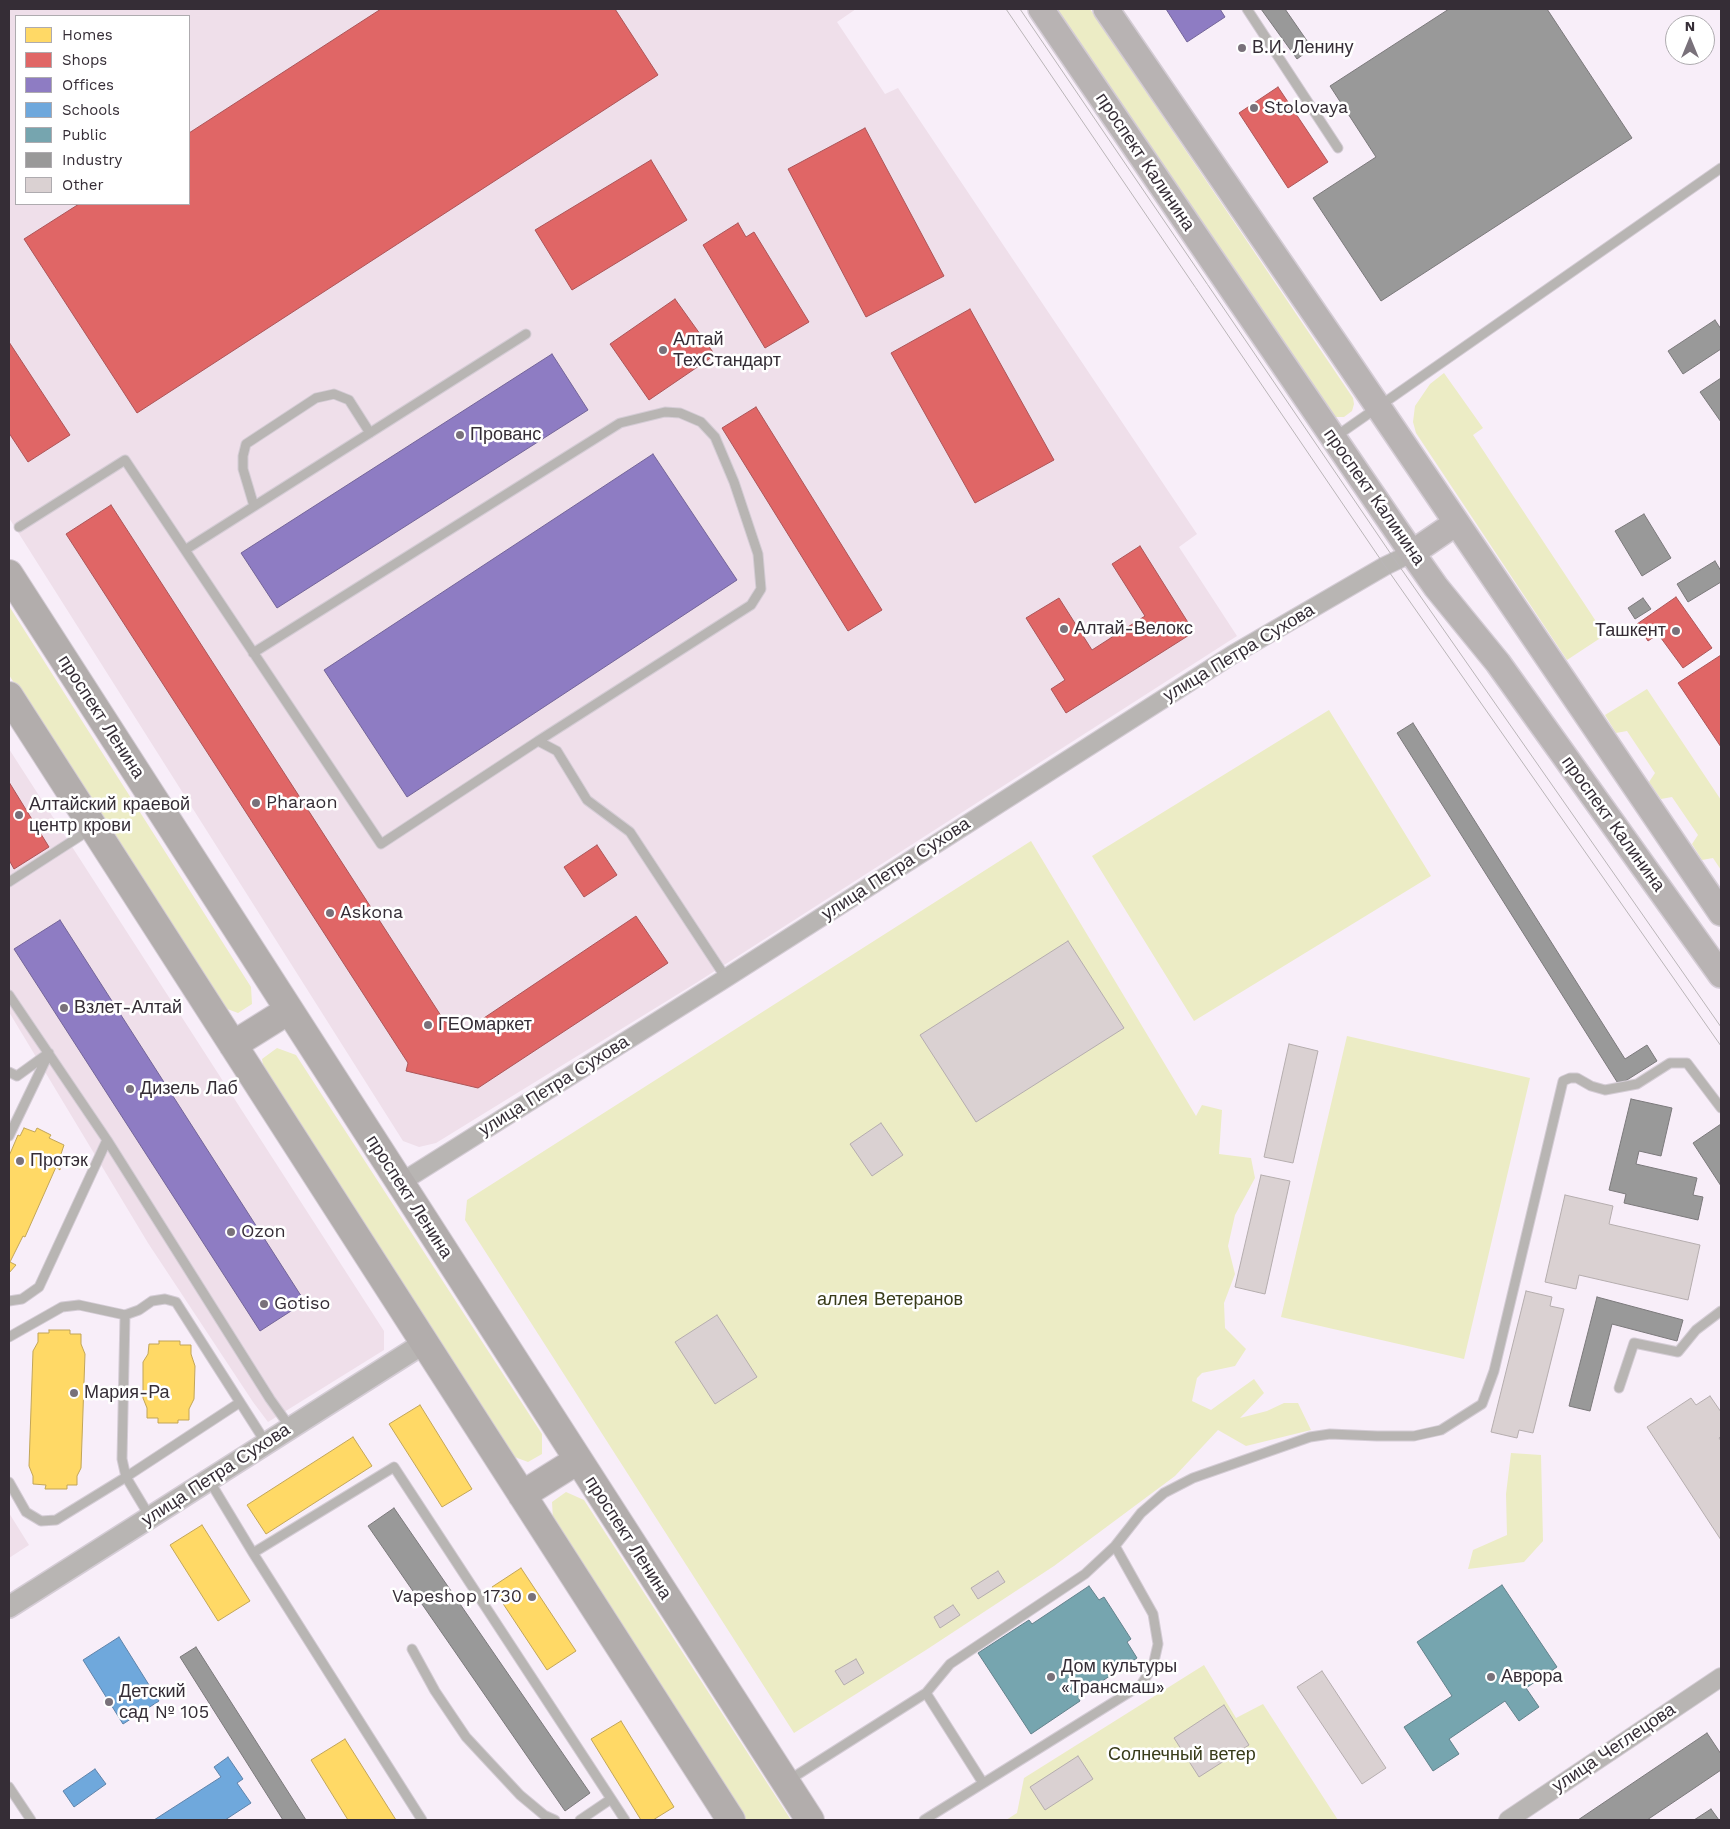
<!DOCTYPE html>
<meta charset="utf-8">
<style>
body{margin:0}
#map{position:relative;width:1730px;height:1829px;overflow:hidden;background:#f8eef9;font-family:"Work Sans",sans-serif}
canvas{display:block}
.frame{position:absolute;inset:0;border:10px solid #352d36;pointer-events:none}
.legend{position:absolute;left:15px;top:15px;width:175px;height:190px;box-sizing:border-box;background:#fff;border:1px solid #aeabaf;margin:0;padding:6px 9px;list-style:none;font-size:15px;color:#352d36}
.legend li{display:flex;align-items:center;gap:10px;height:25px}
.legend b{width:25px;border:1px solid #aeabaf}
.north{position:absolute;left:1665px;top:15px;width:50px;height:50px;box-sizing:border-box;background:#fff;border:1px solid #aeabaf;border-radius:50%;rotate:0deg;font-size:14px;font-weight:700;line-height:20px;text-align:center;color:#352d36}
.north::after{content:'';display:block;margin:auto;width:18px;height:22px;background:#79717a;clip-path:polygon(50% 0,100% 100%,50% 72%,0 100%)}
</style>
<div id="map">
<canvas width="1730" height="1829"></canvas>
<div class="frame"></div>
<ul class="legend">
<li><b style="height:14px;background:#ffd966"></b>Homes</li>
<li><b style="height:14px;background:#e06666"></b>Shops</li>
<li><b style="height:14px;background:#8e7cc3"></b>Offices</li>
<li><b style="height:14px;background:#6fa8dc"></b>Schools</li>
<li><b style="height:14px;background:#76a5af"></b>Public</li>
<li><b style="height:14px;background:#999"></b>Industry</li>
<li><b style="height:14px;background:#dad1d2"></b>Other</li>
</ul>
<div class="north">N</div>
</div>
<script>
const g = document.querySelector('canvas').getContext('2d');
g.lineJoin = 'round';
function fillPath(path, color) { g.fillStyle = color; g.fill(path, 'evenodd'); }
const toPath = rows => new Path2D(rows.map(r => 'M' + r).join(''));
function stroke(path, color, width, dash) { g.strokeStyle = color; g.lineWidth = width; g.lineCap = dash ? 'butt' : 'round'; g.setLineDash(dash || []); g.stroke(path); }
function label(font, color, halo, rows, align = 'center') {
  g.font = font + ' "Work Sans",sans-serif'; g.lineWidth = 5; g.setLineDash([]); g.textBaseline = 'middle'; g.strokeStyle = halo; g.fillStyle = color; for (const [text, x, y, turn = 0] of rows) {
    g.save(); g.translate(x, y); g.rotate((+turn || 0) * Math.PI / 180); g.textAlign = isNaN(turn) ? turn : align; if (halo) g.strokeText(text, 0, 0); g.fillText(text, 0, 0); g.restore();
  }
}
fillPath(toPath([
 [9,9,856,9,837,22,885,94,898,88,1197,534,1179,547,1237,636,696,983,436,1143,419,1147,403,1141,9,518],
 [16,16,189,16,189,204,16,204],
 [9,749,384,1331,384,1350,268,1422,253,1402,148,1243,9,1012],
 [9,1513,29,1545,9,1558]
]), '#efdfea');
fillPath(toPath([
 [1054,9,1090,9,1353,398,1354,404,1352,411,1344,417,1333,417],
 [1444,373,1483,428,1473,435,1605,635,1567,660,1416,433,1413,422,1415,406,1430,384],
 [9,606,251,987,252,1004,238,1013,222,1007,9,675],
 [1647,689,1721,800,1721,870,1713,858,1702,860,1692,844,1698,835,1672,797,1661,799,1649,782,1655,773,1627,731,1616,733,1605,715],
 [1329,710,1431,876,1194,1021,1092,856],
 [1031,841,1196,1116,1202,1105,1222,1110,1219,1154,1251,1158,1255,1178,1235,1215,1228,1246,1235,1274,1224,1303,1225,1328,1246,1349,1235,1366,1202,1373,1197,1378,1192,1401,1211,1410,1254,1379,1264,1393,1240,1418,1267,1411,1284,1403,1298,1403,1311,1430,1246,1446,1218,1430,1175,1476,1054,1566,926,1650,794,1733,465,1220,467,1200],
 [1347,1036,1530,1078,1464,1359,1281,1317],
 [277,1048,296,1055,542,1434,542,1454,528,1462,512,1456,265,1077,262,1059],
 [1511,1453,1541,1455,1543,1541,1524,1562,1468,1569,1473,1550,1507,1535,1506,1494],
 [566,1492,584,1500,791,1820,746,1820,553,1520,552,1502],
 [1204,1665,1236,1718,1263,1704,1338,1820,1006,1820,1017,1813,1024,1778]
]), '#ececc5');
const homes = toPath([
 [24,1128,35,1132,37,1128,51,1135,49,1138,64,1145,61,1154,60,1170,56,1167,25,1237,23,1236,10,1262,16,1265,9,1273,9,1156,18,1135,20,1136,24,1128],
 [49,1330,70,1330,70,1334,81,1334,81,1344,85,1354,81,1468,77,1476,77,1485,67,1485,67,1489,45,1489,46,1485,33,1484,33,1476,29,1466,33,1351,38,1342,38,1333,49,1333,49,1330],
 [159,1341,180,1341,180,1345,191,1345,191,1354,195,1366,194,1399,189,1409,189,1420,178,1420,178,1423,158,1423,158,1418,147,1418,147,1408,143,1398,143,1362,148,1354,149,1344,159,1344,159,1341],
 [420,1405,472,1489,442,1507,389,1424,420,1405],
 [353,1437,372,1466,266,1534,247,1505,353,1437],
 [202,1525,250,1601,218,1621,170,1545,202,1525],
 [521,1568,576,1651,547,1670,492,1587,521,1568],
 [621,1721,674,1807,653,1820,641,1820,591,1739,621,1721],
 [345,1739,396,1820,348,1820,311,1760,345,1739]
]);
fillPath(homes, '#ffd966');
stroke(homes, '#c2a558', 1);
const shops = toPath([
 [381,9,615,9,658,75,137,413,24,239,79,204,189,204,189,133,381,9],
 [1278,87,1328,162,1288,188,1239,113,1278,87],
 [865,128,944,276,866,317,788,169,865,128],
 [651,160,687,220,572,290,535,230,651,160],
 [738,223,746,237,754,232,809,322,765,348,703,245,738,223],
 [675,299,715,355,649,400,610,344,675,299],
 [970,309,1054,460,975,503,891,353,970,309],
 [9,342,70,435,28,462,9,433,9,342],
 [756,407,882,610,848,631,722,428,756,407],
 [111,505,445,1022,469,1028,636,916,668,963,478,1088,406,1071,408,1063,66,534,111,505],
 [1140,546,1194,632,1066,713,1051,689,1065,680,1026,618,1059,598,1092,650,1145,616,1112,564,1140,546],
 [1676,597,1712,648,1683,668,1658,634,1648,641,1637,624,1676,597],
 [1721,655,1721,747,1678,683,1721,655],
 [9,782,49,847,14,869,9,860,9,782],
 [597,845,617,875,584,897,564,867,597,845]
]);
fillPath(shops, '#e06666');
stroke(shops, '#ad5558', 1);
const offices = toPath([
 [1166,9,1220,9,1225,17,1187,42,1166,9],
 [552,354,588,410,277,608,241,553,552,354],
 [653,454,737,580,407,797,324,670,653,454],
 [60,920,305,1302,260,1331,14,949,60,920]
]);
fillPath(offices, '#8e7cc3');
stroke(offices, '#736499', 1);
const schools = toPath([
 [119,1637,159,1701,123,1724,83,1660,119,1637],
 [228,1757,243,1779,237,1783,251,1803,225,1820,154,1820,221,1777,214,1767,228,1757],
 [95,1769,106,1784,74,1807,63,1791,95,1769]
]);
fillPath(schools, '#6fa8dc');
stroke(schools, '#5e83aa', 1);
const public = toPath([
 [1502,1585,1557,1667,1526,1688,1539,1707,1519,1721,1505,1701,1449,1739,1459,1754,1433,1771,1404,1727,1452,1696,1417,1642,1502,1585],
 [1089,1586,1099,1600,1104,1597,1131,1639,1127,1642,1137,1658,1078,1697,1080,1701,1031,1734,978,1653,1029,1620,1032,1624,1089,1586]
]);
fillPath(public, '#76a5af');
stroke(public, '#62818b', 1);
const industry = toPath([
 [1261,9,1285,9,1312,48,1297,59,1261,9],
 [1449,9,1547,9,1632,138,1381,301,1313,198,1376,157,1330,86,1449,9],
 [1715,320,1721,329,1721,349,1683,374,1668,351,1715,320],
 [1721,378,1721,422,1700,392,1721,378],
 [1644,514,1671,558,1642,576,1615,531,1644,514],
 [1715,561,1721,571,1721,582,1688,602,1677,584,1715,561],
 [1643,598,1651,609,1635,619,1628,608,1643,598],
 [1413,723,1625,1059,1647,1045,1657,1061,1619,1085,1397,733,1413,723],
 [1631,1099,1672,1108,1661,1156,1639,1151,1636,1164,1697,1178,1693,1195,1703,1197,1698,1220,1624,1203,1626,1194,1609,1190,1631,1099],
 [1721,1124,1721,1186,1693,1143,1721,1124],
 [1597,1297,1683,1320,1677,1341,1612,1324,1590,1411,1569,1406,1597,1297],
 [394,1508,590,1793,565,1811,368,1526,394,1508],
 [196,1647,306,1820,283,1820,180,1657,196,1647],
 [1707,1733,1721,1754,1721,1770,1696,1787,1647,1820,1578,1820,1707,1733],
 [1711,1809,1719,1820,1694,1820,1711,1809]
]);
fillPath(industry, '#999');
stroke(industry, '#7b797b', 1);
const building = toPath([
 [1068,941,1124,1028,976,1122,920,1035,1068,941],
 [1289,1044,1318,1051,1293,1163,1264,1157,1289,1044],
 [881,1123,903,1155,872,1176,850,1144,881,1123],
 [1261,1175,1290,1181,1265,1294,1235,1287,1261,1175],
 [1565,1195,1613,1206,1609,1224,1700,1245,1688,1300,1579,1275,1576,1289,1545,1282,1565,1195],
 [1526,1291,1552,1297,1550,1306,1564,1309,1533,1433,1519,1430,1517,1438,1491,1432,1526,1291],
 [717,1315,757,1377,715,1404,675,1342,717,1315],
 [1710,1396,1721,1412,1721,1436,1719,1438,1721,1441,1721,1540,1647,1427,1691,1398,1696,1405,1710,1396],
 [998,1571,1005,1582,978,1599,971,1588,998,1571],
 [953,1605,960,1615,940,1628,934,1617,953,1605],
 [856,1659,864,1673,844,1685,835,1671,856,1659],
 [1322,1671,1386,1768,1362,1784,1297,1687,1322,1671],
 [1224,1705,1249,1745,1199,1777,1174,1738,1224,1705],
 [1078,1756,1093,1779,1045,1810,1030,1787,1078,1756]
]);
fillPath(building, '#dad1d2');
stroke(building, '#b5adae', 1);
const service = toPath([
 [1247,9,1338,148],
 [1335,437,1721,168],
 [254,506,243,469,243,456,246,444,316,398,334,394,349,400,370,433],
 [19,527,125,460,381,844,538,741,557,751,587,800,630,832,726,978],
 [185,550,526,334],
 [253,653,620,423,665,412,680,413,701,422,715,437,734,482,758,554,761,589,751,605,538,741],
 [9,882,91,829],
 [9,995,107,1140,270,1399,290,1427],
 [9,1072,17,1076,46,1055],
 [9,1136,49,1053],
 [9,1301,22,1299,39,1287,107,1140],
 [125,1315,122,1459,126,1477,150,1517],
 [9,1337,62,1307,79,1305,125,1315,139,1310,152,1301,165,1299,176,1302,266,1443],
 [1619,1388,1634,1343,1678,1352,1696,1330,1721,1311],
 [209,1480,253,1553,422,1820],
 [9,1482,26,1512,41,1521,56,1520,126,1477,239,1403],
 [253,1553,394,1467,625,1820],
 [412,1649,435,1691,466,1737,520,1795,544,1815,555,1820],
 [926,1693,983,1783],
 [789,1780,926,1693,950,1664,1085,1574,1115,1546,1141,1513,1164,1493,1193,1478,1310,1437,1330,1434,1377,1436,1414,1436,1441,1430,1482,1404,1494,1371,1563,1081,1570,1078,1577,1078,1591,1086,1605,1090,1637,1084,1670,1063,1687,1063,1721,1108],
 [9,1787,31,1820],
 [580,1820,611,1799],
 [924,1820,1141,1685,1153,1666,1158,1644,1153,1614,1115,1546]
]);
const minor = toPath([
 [400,1183,726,978,1232,655,1385,566,1412,553],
 [1508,1820,1721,1677]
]);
const tertiary = toPath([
 [9,1607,424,1343]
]);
const secondary = toPath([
 [1041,9,1412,553,1436,587,1498,663,1721,975],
 [1106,9,1339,349,1721,913],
 [1412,553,1456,523]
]);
const primary = toPath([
 [9,574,810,1820],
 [9,696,731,1820],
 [233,1045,289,1010],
 [522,1495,578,1460]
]);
stroke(service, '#d4ccd5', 11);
stroke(minor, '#d4ccd5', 20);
stroke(tertiary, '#d4ccd5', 24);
stroke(secondary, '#d4ccd5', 28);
stroke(primary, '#d4ccd5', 30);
stroke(service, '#b8b5b3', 9);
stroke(minor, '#b8b5b3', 18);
stroke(tertiary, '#b8b5b3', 21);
stroke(secondary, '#b8b3b3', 25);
stroke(primary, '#b2adac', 28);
stroke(toPath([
 [1006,9,1385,566,1721,1046],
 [1020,9,1395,560,1721,1027]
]), '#bab5b8', 1);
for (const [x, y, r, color] of [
 [1242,48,5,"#79717a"],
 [1254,108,5,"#79717a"],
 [663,350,5,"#79717a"],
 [460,435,5,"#79717a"],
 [1064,629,5,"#79717a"],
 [1676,631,5,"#79717a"],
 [256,803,5,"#79717a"],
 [19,815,5,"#79717a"],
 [330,913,5,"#79717a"],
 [64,1008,5,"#79717a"],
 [428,1025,5,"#79717a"],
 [130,1089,5,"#79717a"],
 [20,1161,5,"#79717a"],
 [231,1232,5,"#79717a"],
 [264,1304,5,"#79717a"],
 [74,1393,5,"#79717a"],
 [532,1597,5,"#79717a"],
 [1051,1677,5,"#79717a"],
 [1491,1677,5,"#79717a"],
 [109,1702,5,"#79717a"]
]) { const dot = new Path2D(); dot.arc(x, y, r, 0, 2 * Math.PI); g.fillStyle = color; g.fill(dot); stroke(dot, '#fff', 2); }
label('18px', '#352d36', '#fff', [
 ["В.И. Ленину",1252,48],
 ["Stolovaya",1264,108],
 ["Алтай",673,340],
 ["ТехСтандарт",673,361],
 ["Прованс",470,435],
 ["Алтай-Велокс",1074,629],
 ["Ташкент",1666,631,"right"],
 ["Pharaon",266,803],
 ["Алтайский краевой",29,805],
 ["центр крови",29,826],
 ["Askona",340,913],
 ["Взлет-Алтай",74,1008],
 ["ГЕОмаркет",438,1025],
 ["Дизель Лаб",140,1089],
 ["Протэк",30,1161],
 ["Ozon",241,1232],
 ["Gotiso",274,1304],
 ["Мария-Ра",84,1393],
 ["Vapeshop 1730",522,1597,"right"],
 ["Дом культуры",1061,1667],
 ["«Трансмаш»",1061,1688],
 ["Аврора",1501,1677],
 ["Детский",119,1692],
 ["сад № 105",119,1713]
], 'left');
label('18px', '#352d36', '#fff', [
 ["проспект Калинина",1145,162,56],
 ["проспект Калинина",1374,497,55],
 ["улица Петра Сухова",1239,653,-31],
 ["проспект Ленина",101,717,57],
 ["проспект Калинина",1613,824,54],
 ["улица Петра Сухова",896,869,-33],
 ["улица Петра Сухова",554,1086,-32],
 ["проспект Ленина",409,1197,57],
 ["улица Петра Сухова",216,1475,-33],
 ["проспект Ленина",628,1538,57],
 ["улица Чеглецова",1614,1748,-34]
]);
label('18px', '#383b19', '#fff', [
 ["аллея Ветеранов",890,1300],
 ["Солнечный ветер",1182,1755]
]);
</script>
